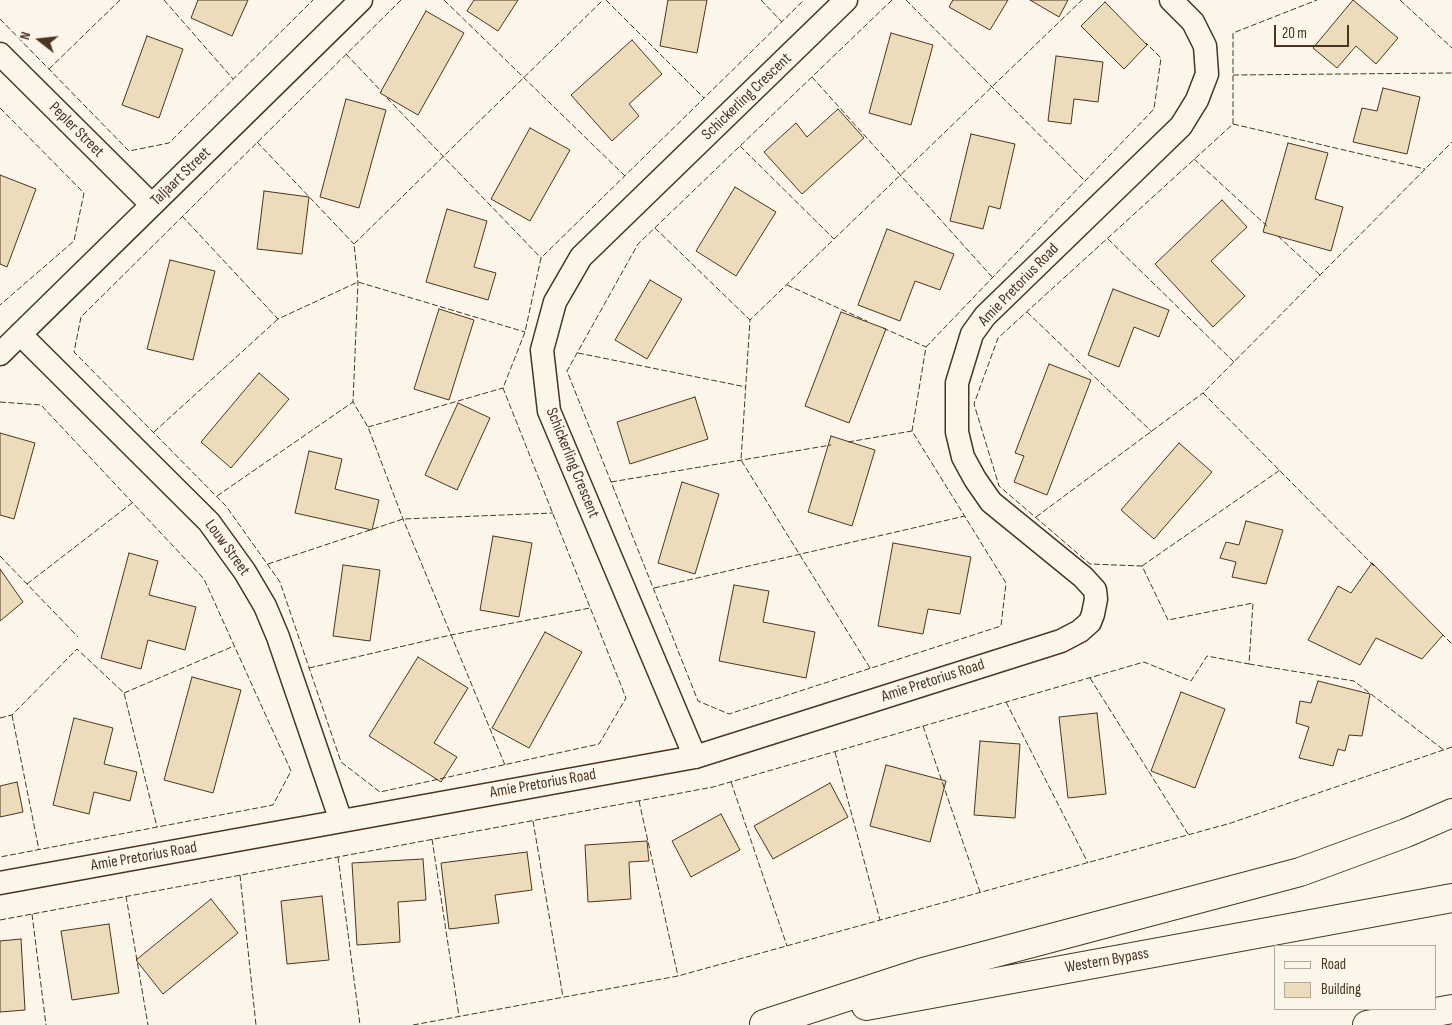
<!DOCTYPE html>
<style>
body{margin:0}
#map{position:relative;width:1452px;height:1025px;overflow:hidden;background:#fbf6e9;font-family:"Sofia Sans Condensed",sans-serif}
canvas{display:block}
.legend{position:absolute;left:1274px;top:945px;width:162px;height:65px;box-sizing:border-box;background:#fbf6e9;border:1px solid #b4a999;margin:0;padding:6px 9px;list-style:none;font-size:15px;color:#4a3520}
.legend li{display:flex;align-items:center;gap:10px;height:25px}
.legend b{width:25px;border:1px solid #b4a999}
.north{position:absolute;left:15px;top:15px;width:50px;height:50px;-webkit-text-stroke:4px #fbf6e9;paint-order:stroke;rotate:286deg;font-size:14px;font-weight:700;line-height:20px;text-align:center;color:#4a3520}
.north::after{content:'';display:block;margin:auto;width:18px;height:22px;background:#4a3520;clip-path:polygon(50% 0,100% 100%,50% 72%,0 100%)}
.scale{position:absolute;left:1274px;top:25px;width:75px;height:22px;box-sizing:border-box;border:2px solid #4a3520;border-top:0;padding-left:6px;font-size:15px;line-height:18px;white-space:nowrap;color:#4a3520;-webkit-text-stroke:4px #fbf6e9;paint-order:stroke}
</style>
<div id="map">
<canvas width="1452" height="1025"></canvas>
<ul class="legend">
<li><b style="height:6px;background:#fbf6e9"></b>Road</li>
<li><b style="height:14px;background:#ecdcbc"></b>Building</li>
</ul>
<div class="north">N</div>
<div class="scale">20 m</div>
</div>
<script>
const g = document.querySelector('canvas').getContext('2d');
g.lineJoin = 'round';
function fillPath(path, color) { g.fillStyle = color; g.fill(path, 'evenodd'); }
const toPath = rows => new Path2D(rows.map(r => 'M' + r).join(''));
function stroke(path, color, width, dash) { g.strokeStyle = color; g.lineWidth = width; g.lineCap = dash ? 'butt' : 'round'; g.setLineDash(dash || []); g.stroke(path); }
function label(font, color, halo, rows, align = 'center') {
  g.font = font + ' "Sofia Sans Condensed",sans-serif'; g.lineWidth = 4; g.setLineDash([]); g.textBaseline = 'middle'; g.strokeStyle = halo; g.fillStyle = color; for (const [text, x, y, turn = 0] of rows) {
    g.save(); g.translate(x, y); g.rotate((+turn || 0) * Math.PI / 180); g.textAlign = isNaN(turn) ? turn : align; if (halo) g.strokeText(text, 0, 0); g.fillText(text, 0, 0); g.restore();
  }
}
const building = toPath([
 [198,0,248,0,232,36,191,18,198,0],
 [474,0,518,0,498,31,467,11,474,0],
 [668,0,707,0,697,53,660,46,668,0],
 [953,0,1008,0,990,30,949,7,953,0],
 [1030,0,1068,0,1059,17,1030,0],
 [1353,0,1398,38,1376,64,1356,46,1337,68,1313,48,1353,0],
 [1105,2,1147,45,1124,69,1081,26,1105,2],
 [426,11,464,33,418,115,380,93,426,11],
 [891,33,933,45,911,125,869,113,891,33],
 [147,36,183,49,159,118,122,105,147,36],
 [632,40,662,74,629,104,639,116,612,141,571,95,632,40],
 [1056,56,1103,62,1098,102,1074,99,1071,124,1048,121,1056,56],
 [1383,88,1420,97,1407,154,1353,142,1362,108,1377,111,1383,88],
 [346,99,386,110,359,208,320,197,346,99],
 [838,109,864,138,802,194,764,152,796,123,807,137,838,109],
 [530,128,570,150,530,221,491,199,530,128],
 [971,134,1015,144,1000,209,989,206,983,229,950,221,971,134],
 [1288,143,1328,153,1315,199,1343,207,1331,251,1263,232,1288,143],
 [0,175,36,189,7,267,0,264,0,175],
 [735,187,776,212,736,276,696,251,735,187],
 [264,191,309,197,302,254,257,249,264,191],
 [1222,200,1247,227,1211,261,1245,296,1213,327,1155,264,1222,200],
 [447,209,487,221,474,267,496,273,488,300,426,282,447,209],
 [887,229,954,254,940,290,915,281,900,321,858,305,887,229],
 [170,260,215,271,193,360,147,349,170,260],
 [650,280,682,299,647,359,615,340,650,280],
 [1113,289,1169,310,1159,337,1134,327,1119,367,1088,355,1113,289],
 [439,309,474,320,449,400,414,389,439,309],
 [841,312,886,329,849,423,805,406,841,312],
 [1049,364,1091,380,1047,495,1014,482,1024,456,1015,453,1049,364],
 [259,373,289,399,231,468,201,442,259,373],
 [695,397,708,439,630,464,617,422,695,397],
 [458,403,490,418,457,490,425,475,458,403],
 [0,433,35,443,14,519,0,515,0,433],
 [831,436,875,450,852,526,808,512,831,436],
 [1179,443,1212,472,1154,539,1121,510,1179,443],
 [309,451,342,459,335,489,379,500,372,530,295,513,309,451],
 [682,482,719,494,695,574,658,563,682,482],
 [1246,521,1283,530,1266,584,1232,577,1236,562,1220,558,1226,542,1239,545,1246,521],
 [493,536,532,543,519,617,480,610,493,536],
 [893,543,971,557,960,614,928,609,923,634,878,626,893,543],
 [129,553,158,561,149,595,196,607,185,650,148,640,141,669,101,658,129,553],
 [1372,563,1443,635,1422,659,1376,638,1360,665,1308,640,1338,586,1351,593,1372,563],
 [343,565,380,570,370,641,333,636,343,565],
 [0,569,23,602,0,621,0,569],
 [734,585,769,591,763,622,815,632,806,678,719,661,734,585],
 [545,632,582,652,529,748,492,728,545,632],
 [418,657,468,688,434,743,457,757,441,782,369,736,418,657],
 [192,677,241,690,213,793,164,780,192,677],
 [1318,681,1370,694,1362,736,1349,735,1345,751,1338,749,1333,766,1299,758,1309,727,1296,723,1300,701,1311,703,1318,681],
 [1181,692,1225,709,1195,788,1151,771,1181,692],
 [1097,713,1106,794,1068,798,1059,717,1097,713],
 [74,718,113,728,104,764,137,772,130,801,94,792,89,814,53,805,74,718],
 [980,741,1020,744,1015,818,974,815,980,741],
 [886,765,946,781,930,842,870,826,886,765],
 [17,782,23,812,0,817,0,786,17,782],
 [830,783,848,817,773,859,754,826,830,783],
 [721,814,740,850,691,877,672,841,721,814],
 [647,841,649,861,629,862,631,899,588,902,585,845,647,841],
 [527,852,532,890,495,895,499,923,449,929,441,863,527,852],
 [423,859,426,900,398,902,400,942,357,945,352,863,423,859],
 [322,896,329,960,287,964,281,901,322,896],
 [211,899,238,933,163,994,136,960,211,899],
 [109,924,119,993,72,1000,61,931,109,924],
 [21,939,25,1010,0,1012,0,941,21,939]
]);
fillPath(building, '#ecdcbc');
stroke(building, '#4a3520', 1);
const street = toPath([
 [0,54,152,205],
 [20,334,209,522,245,572,265,606,278,637,341,821],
 [0,354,361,0],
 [695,757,549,411,542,350,555,302,581,257,846,0],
 [0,883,695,757,1061,641,1080,631,1090,622,1093,614,1096,599,1095,590,1083,577,991,502,975,479,963,457,957,432,957,383,972,334,985,316,1181,126,1197,100,1207,74,1205,46,1193,22,1171,0]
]);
const highway = toPath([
 [866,1006,1452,898],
 [764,1024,923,972,1300,872,1406,833,1452,813],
 [1367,1025,1452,1009]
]);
stroke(street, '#4a3520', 25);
stroke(highway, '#4a3520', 30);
stroke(street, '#fbf6e9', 22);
stroke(highway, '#fbf6e9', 28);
stroke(toPath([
 [164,0,233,79],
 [401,0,81,317,74,352,226,506,280,582,341,762,380,792,599,744,626,698,503,388,525,332,541,258,804,0],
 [444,0,625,176],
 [606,0,704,98],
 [761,0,782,22],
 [892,0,638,244,567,371,698,701,729,714,1001,626,1006,583,912,431,926,347,1154,109,1161,58,1146,43],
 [906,0,1085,181],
 [1400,0,1452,48],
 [0,19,129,151,169,143,313,0],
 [346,54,382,92],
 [49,69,120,0],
 [1233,75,1452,73],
 [812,77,993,278],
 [387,98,541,258],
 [0,108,84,193,74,241,0,305],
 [1233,124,1425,169],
 [257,142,354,244],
 [740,146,834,239],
 [1194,159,1267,226],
 [182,216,278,319,358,282,525,332],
 [655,228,750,320],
 [1278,236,1320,275],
 [1108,239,1234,362],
 [787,285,867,321],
 [1027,312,1152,432],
 [883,328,926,347],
 [578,353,746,387],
 [0,402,41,405,204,579,291,771,273,805,0,857],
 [368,427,503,388],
 [154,432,278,319],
 [848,442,912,431],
 [611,482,831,445],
 [217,496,353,402],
 [1036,517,1203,393],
 [0,556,78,637],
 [268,564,403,519,553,513],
 [1142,566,1280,470],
 [1374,566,1203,393,1452,142],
 [27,584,132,503],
 [654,588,965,516],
 [1441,633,1452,644],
 [1249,664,1354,681,1445,751],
 [309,668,451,635,590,608],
 [870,668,741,460,750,320,1082,0],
 [1090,678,1188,834],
 [124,693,234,646],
 [1006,702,1088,863],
 [12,715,39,850],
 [0,718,12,715,77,649,124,693,157,827],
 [923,726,980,892],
 [835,752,880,920],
 [505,765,403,519,368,427,353,402,358,282,354,244,603,0],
 [731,782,787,946],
 [639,801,678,976],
 [533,821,563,997],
 [432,839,459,1016],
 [338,857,360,1025],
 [240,875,256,1025],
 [126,896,148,1025],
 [32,914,46,1025],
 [0,920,713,787,1144,662,1191,681,1207,656,1249,664,1253,603,1168,620,1142,566,1090,564,999,486,974,404,998,338,1233,124,1233,33,1317,0],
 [413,1025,678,976,1231,823,1452,747]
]), '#4a3520', 1, [6, 2.5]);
label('16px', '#4a3520', '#fbf6e9', [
 ["Schickerling Crescent",747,97,-44],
 ["Pepler Street",76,130,45],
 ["Taljaart Street",181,177,-44],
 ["Amie Pretorius Road",1019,285,-46],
 ["Schickerling Crescent",572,463,68],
 ["Louw Street",227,548,54],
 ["Amie Pretorius Road",933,681,-18],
 ["Amie Pretorius Road",543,784,-10],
 ["Amie Pretorius Road",144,857,-10],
 ["Western Bypass",1107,961,-10]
]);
</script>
